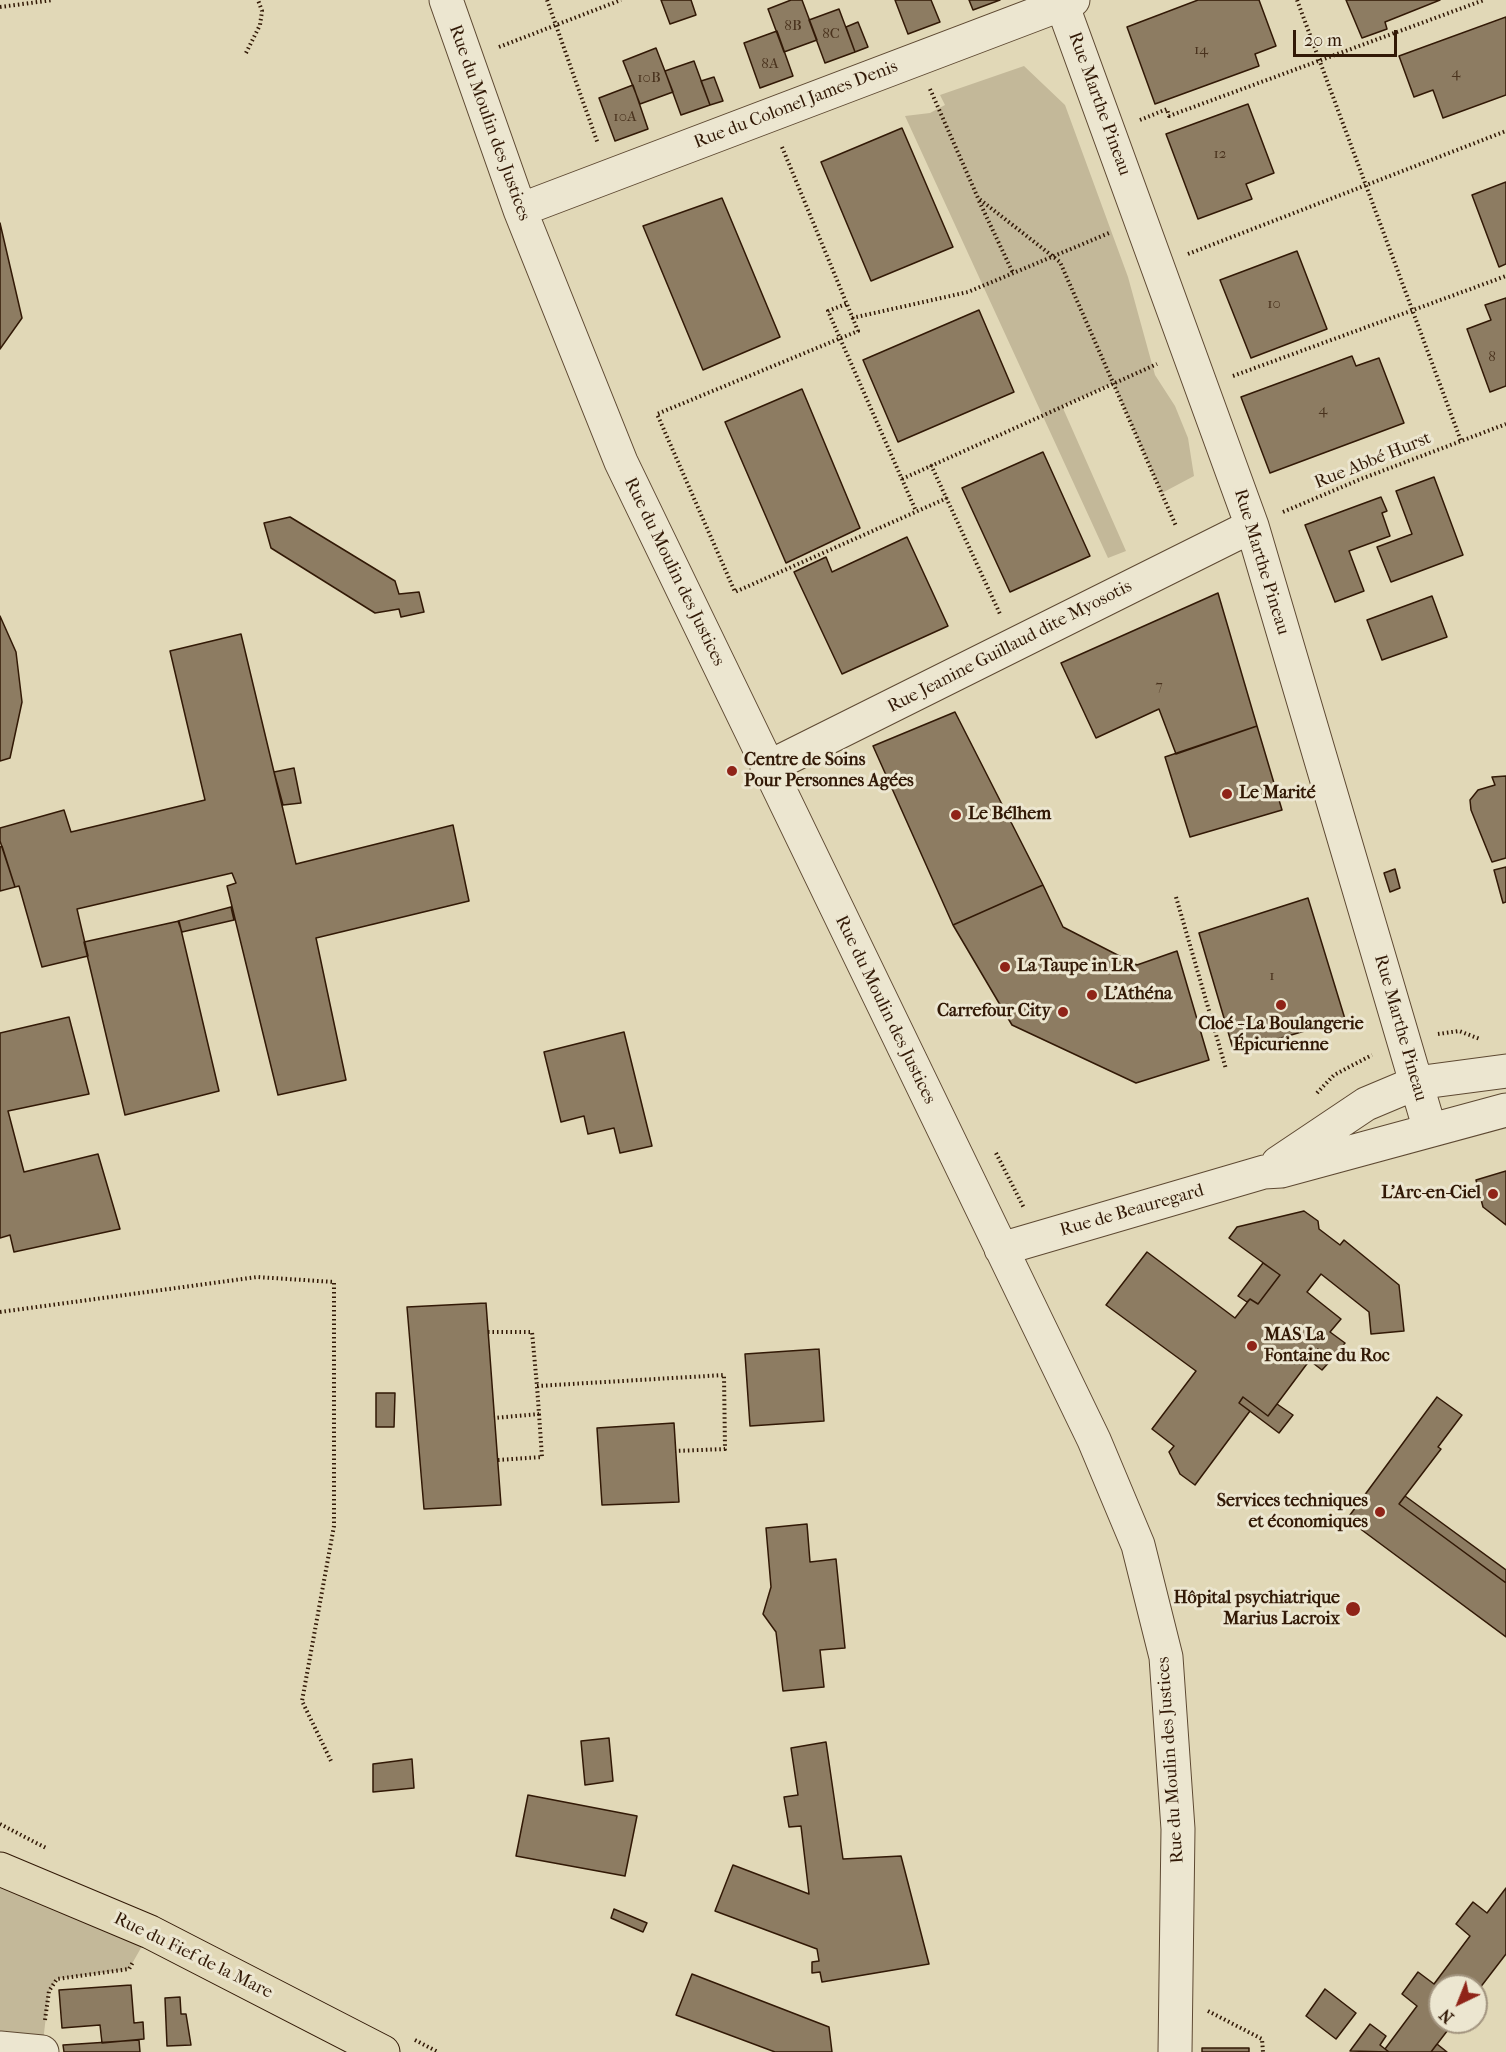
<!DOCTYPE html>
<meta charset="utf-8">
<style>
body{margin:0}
#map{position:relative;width:1506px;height:2052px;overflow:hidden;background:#e1d8b7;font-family:"IM FELL French Canon",serif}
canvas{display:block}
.north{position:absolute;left:1428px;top:1974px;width:60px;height:60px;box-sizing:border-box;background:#ece6d0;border:2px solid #a2947f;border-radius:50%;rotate:223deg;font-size:16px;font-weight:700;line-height:24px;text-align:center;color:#321906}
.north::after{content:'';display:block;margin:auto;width:21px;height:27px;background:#8f2418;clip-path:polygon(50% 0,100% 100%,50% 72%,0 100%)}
.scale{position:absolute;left:1293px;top:30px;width:104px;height:27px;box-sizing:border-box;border:3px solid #321906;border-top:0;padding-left:8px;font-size:18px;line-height:21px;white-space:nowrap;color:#321906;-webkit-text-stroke:4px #ece6d0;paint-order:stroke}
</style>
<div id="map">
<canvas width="1506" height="2052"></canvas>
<div class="north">N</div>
<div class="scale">20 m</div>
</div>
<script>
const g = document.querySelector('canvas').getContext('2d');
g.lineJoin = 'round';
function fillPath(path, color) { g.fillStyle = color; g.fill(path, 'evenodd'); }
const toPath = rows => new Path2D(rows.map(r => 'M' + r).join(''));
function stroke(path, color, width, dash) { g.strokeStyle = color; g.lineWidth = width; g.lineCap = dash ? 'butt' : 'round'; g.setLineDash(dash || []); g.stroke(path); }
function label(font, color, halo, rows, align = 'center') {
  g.font = font + ' "IM FELL French Canon",serif'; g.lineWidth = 6; g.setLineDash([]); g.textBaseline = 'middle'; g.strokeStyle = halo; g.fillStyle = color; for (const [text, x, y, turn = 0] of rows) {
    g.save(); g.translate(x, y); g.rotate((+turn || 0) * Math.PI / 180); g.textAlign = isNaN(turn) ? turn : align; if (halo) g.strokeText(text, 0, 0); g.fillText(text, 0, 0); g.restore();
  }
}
fillPath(toPath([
 [1024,66,1065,105,1128,277,1155,375,1175,406,1188,438,1194,476,1162,493,1113,383,1062,406,1126,551,1108,558,905,116,930,113,945,105,940,95],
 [0,1869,150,1932,129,1969,57,1979,49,1991,42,2050,0,2048]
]), '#c3b899');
const building = toPath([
 [661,0,691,0,696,15,670,24,661,0],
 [791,0,802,0,817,40,784,52,768,9,791,0],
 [895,0,931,0,940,22,908,34,895,0],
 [969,0,1000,0,973,10,969,0],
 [1198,0,1259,0,1276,46,1255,54,1259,66,1155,104,1127,27,1198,0],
 [1346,0,1440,0,1385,22,1387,29,1362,38,1346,0],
 [839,9,855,52,825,63,809,20,839,9],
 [1506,17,1506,95,1443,118,1433,90,1414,97,1399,56,1506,17],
 [858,22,868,47,855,52,846,27,858,22],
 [777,31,793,76,760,88,744,43,777,31],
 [656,48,673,92,640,104,623,61,656,48],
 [694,61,710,105,681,115,665,71,694,61],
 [714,77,723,101,710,105,701,81,714,77],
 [633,85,648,129,615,141,599,98,633,85],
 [1248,104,1274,173,1246,184,1252,199,1198,219,1166,134,1248,104],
 [902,128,953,247,871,281,821,162,902,128],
 [1506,182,1506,264,1499,267,1472,195,1506,182],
 [722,198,780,337,703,370,643,226,722,198],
 [0,223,22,318,0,349,0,223],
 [1297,251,1327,329,1251,358,1220,280,1297,251],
 [1506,298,1506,386,1490,392,1467,329,1491,320,1485,305,1506,298],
 [979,310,1014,392,898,442,863,360,979,310],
 [1352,356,1356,366,1379,358,1404,423,1270,473,1241,397,1352,356],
 [802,389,860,528,786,563,725,422,802,389],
 [1043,452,1090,556,1010,592,962,488,1043,452],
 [1434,477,1463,555,1391,582,1377,547,1412,534,1396,491,1434,477],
 [1381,497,1387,511,1382,513,1390,536,1349,551,1364,591,1335,602,1305,525,1381,497],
 [290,517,395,581,399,594,419,592,424,612,401,617,399,609,375,613,271,548,264,523,290,517],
 [907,537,948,626,842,674,794,572,826,557,832,572,907,537],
 [1218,593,1257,726,1176,754,1159,709,1096,738,1061,663,1218,593],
 [1432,596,1447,637,1382,660,1367,620,1432,596],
 [0,616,16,652,22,702,10,758,0,761,0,616],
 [241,634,296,864,453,825,469,901,316,938,346,1080,278,1095,227,886,236,883,232,873,77,909,88,956,42,967,19,886,15,887,0,841,0,828,64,810,71,832,205,800,170,651,241,634],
 [955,712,1043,885,953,925,873,746,955,712],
 [1257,726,1282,810,1190,837,1165,757,1257,726],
 [294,768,301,803,283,805,274,772,294,768],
 [1506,776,1506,858,1492,862,1471,810,1470,800,1478,790,1495,785,1492,777,1506,776],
 [2,846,15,887,0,891,0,847,2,846],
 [1506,867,1506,902,1503,903,1494,870,1506,867],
 [1395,869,1400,888,1390,892,1384,873,1395,869],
 [1043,885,1063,927,1137,965,1177,951,1209,1060,1136,1083,1012,1025,953,925,1043,885],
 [1308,898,1345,1019,1234,1052,1199,933,1308,898],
 [231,907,234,920,182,932,178,921,231,907],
 [179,921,219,1091,125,1115,84,942,179,921],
 [69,1017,89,1094,8,1111,24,1172,98,1154,120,1229,14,1252,10,1235,0,1238,0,1033,69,1017],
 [624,1032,652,1146,620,1153,614,1128,588,1134,584,1116,561,1122,544,1052,624,1032],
 [1506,1171,1506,1225,1483,1207,1476,1180,1506,1171],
 [1304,1211,1318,1221,1319,1229,1340,1245,1344,1240,1399,1285,1404,1331,1371,1334,1369,1312,1321,1274,1307,1292,1341,1319,1330,1332,1345,1343,1332,1359,1318,1349,1268,1416,1243,1397,1239,1403,1250,1411,1195,1485,1180,1474,1169,1452,1174,1446,1152,1429,1196,1371,1106,1305,1147,1252,1235,1318,1250,1299,1258,1304,1280,1275,1229,1238,1237,1227,1304,1211],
 [1263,1263,1280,1275,1258,1304,1250,1299,1247,1302,1238,1296,1263,1263],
 [486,1303,501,1505,424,1509,407,1307,486,1303],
 [819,1349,824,1421,750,1426,745,1354,819,1349],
 [1318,1349,1332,1359,1322,1370,1309,1360,1318,1349],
 [376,1393,395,1393,394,1427,376,1427,376,1393],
 [1243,1397,1268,1416,1277,1404,1293,1415,1279,1433,1239,1403,1243,1397],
 [1437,1397,1462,1415,1438,1447,1441,1449,1399,1504,1506,1583,1506,1637,1347,1519,1437,1397],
 [674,1423,679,1502,602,1505,597,1428,674,1423],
 [1405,1496,1506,1570,1506,1583,1399,1504,1405,1496],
 [807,1524,810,1562,836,1559,845,1648,820,1650,824,1687,783,1691,776,1632,763,1614,771,1587,766,1528,807,1524],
 [609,1738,613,1781,585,1785,581,1741,609,1738],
 [826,1742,843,1859,901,1856,929,1964,822,1982,820,1972,812,1973,812,1962,819,1961,817,1949,715,1911,733,1865,809,1894,801,1826,789,1827,784,1797,798,1795,791,1748,826,1742],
 [412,1759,414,1788,373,1792,373,1764,412,1759],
 [528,1795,637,1816,625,1876,516,1856,528,1795],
 [1506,1888,1506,1954,1476,1993,1476,1986,1440,1986,1440,2022,1454,2022,1431,2052,1389,2052,1385,2049,1417,2006,1402,1994,1418,1972,1434,1984,1470,1936,1456,1924,1473,1902,1487,1913,1506,1888],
 [614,1909,647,1923,643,1932,611,1918,614,1909],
 [692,1974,829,2027,832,2052,775,2052,676,2015,692,1974],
 [131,1985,134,2023,143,2022,144,2039,102,2043,100,2025,62,2028,59,1990,131,1985],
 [1325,1989,1356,2013,1336,2039,1306,2016,1325,1989],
 [180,1997,181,2014,186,2014,191,2045,167,2046,165,1998,180,1997],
 [1370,2024,1386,2036,1380,2045,1389,2052,1350,2051,1370,2024],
 [139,2040,140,2052,64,2052,63,2045,139,2040],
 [1437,2044,1447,2052,1431,2052,1437,2044],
 [1202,2048,1249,2048,1249,2052,1202,2052,1202,2048]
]);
fillPath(building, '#8d7c62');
stroke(building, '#321906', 1.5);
const minor = toPath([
 [446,0,520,210,621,462,1094,1440,1138,1545,1166,1657,1178,1829,1175,2052],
 [1062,4,1252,526,1430,1130],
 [520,210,1073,0],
 [767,768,1252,526],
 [1278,1163,1366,1104,1416,1083,1506,1071],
 [1001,1249,1264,1172,1281,1171,1506,1110],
 [0,2048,42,2052]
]);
const major = toPath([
 [0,1869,150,1932,383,2052]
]);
stroke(minor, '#5e4932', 35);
stroke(major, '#321906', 35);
stroke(toPath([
 [547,0,598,144],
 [1297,0,1461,441],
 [0,7,53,0],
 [499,47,621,0],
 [246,53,260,25,262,11,258,0],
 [930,89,978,198,1060,262,1176,526],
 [1140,120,1167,109,1169,116,1484,0],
 [782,147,858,331,657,414,735,592,947,498],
 [979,201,1013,273],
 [1188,254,1506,131],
 [846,304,828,311,916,511],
 [852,318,968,292,1109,233],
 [1233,376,1506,276],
 [931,465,1000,614],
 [902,479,1157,364],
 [1283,512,1361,479,1506,424],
 [1176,897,1226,1069],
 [1438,1034,1459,1031,1480,1039],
 [1317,1093,1334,1075,1372,1055],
 [996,1153,1024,1208],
 [0,1312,257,1277,334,1282,334,1526,302,1701,331,1761],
 [488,1332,532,1332,537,1386,539,1414,494,1418],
 [537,1386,724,1375,725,1449,675,1451],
 [498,1460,542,1457,539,1414],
 [0,1824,46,1848],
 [1208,2011,1262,2039,1263,2052],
 [45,2020,49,1991,57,1979,129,1969,133,1962],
 [415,2040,438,2052]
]), '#321906', 4, [1.5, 3]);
stroke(minor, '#ece6d0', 33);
stroke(major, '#e1d8b7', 33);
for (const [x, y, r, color] of [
 [732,771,6,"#8f2418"],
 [1227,794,6,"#8f2418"],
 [956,815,6,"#8f2418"],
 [1005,967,6,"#8f2418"],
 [1092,995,6,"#8f2418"],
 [1281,1005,6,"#8f2418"],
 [1063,1012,6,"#8f2418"],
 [1493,1194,6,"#8f2418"],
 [1252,1346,6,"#8f2418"],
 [1380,1512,6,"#8f2418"],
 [1353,1609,8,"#8f2418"]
]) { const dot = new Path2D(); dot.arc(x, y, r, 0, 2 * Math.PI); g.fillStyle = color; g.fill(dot); stroke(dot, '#ece6d0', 2); }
label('15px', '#49321d', null, [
 ["8B",793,26],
 ["8C",831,34],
 ["14",1201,50],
 ["8A",770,64],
 ["4",1456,73],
 ["10B",649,78],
 ["10A",625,117],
 ["12",1220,154],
 ["10",1274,304],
 ["8",1492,357],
 ["4",1323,410],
 ["7",1159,686],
 ["1",1272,976]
]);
label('18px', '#321906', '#ece6d0', [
 ["Rue Marthe Pineau",1099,104,70],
 ["Rue du Colonel James Denis",796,105,-21],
 ["Rue du Moulin des Justices",489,123,70],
 ["Rue Abbé Hurst",1373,461,-22],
 ["Rue Marthe Pineau",1261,562,73],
 ["Rue du Moulin des Justices",674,572,64],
 ["Rue Jeanine Guillaud dite Myosotis",1010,647,-27],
 ["Rue du Moulin des Justices",885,1010,64],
 ["Rue Marthe Pineau",1400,1028,74],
 ["Rue de Beauregard",1132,1211,-16],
 ["Rue du Moulin des Justices",1171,1760,-94],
 ["Rue du Fief de la Mare",193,1956,26]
]);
label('bold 18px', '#321906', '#ece6d0', [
 ["Centre de Soins",744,761],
 ["Pour Personnes Agées",744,782],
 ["Le Marité",1239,794],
 ["Le Bélhem",968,815],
 ["La Taupe in LR",1017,967],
 ["L'Athéna",1104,995],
 ["Carrefour City",1051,1012,"right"],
 ["Cloé - La Boulangerie",1281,1025,"center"],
 ["Épicurienne",1281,1046,"center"],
 ["L'Arc-en-Ciel",1481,1194,"right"],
 ["MAS La",1264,1336],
 ["Fontaine du Roc",1264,1357],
 ["Services techniques",1368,1502,"right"],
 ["et économiques",1368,1523,"right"],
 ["Hôpital psychiatrique",1340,1599,"right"],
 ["Marius Lacroix",1340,1620,"right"]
], 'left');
</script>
